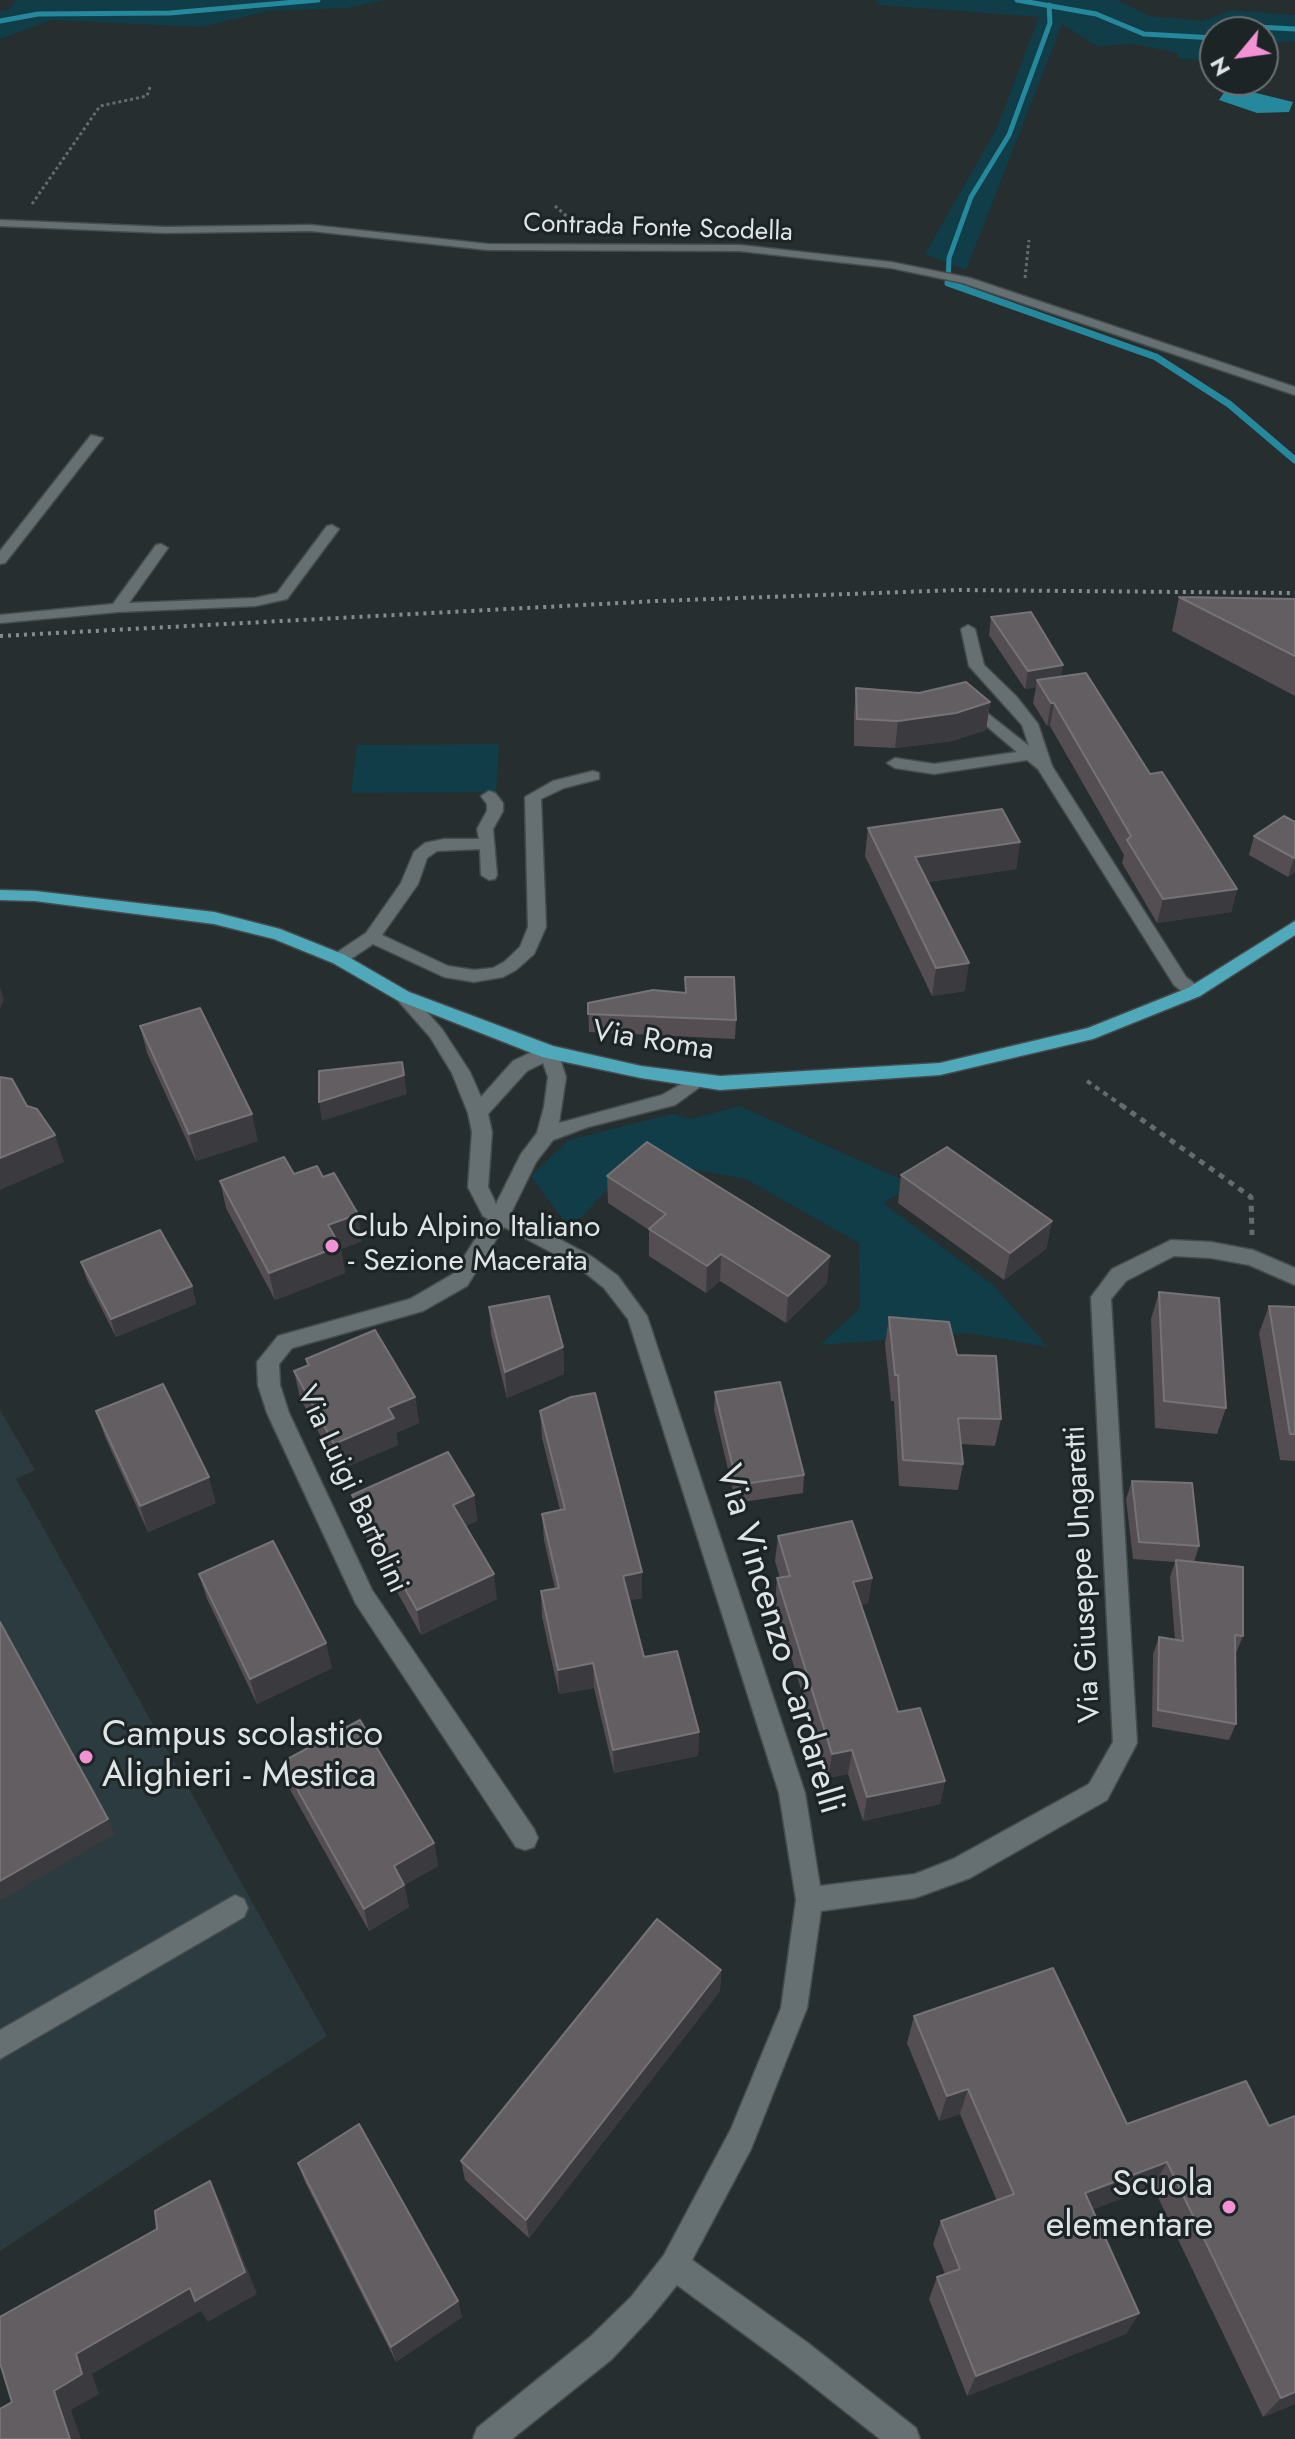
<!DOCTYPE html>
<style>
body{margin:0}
#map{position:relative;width:1295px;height:2439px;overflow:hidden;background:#262e30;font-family:Jost,sans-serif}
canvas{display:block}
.north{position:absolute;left:1199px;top:16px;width:80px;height:80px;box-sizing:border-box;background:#1d2426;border:2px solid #6b7173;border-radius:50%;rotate:241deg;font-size:22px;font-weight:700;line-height:32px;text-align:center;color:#dfe4e6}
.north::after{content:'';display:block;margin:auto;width:28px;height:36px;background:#f391d5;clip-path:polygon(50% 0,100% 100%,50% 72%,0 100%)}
</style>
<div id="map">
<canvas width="1295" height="2439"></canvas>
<div class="north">N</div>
</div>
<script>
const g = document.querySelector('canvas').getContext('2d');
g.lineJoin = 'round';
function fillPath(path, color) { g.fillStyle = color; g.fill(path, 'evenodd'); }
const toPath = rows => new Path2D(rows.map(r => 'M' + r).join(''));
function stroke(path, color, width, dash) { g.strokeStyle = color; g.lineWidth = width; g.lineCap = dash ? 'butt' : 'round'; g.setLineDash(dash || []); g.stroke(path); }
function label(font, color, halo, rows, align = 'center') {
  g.font = font + ' Jost,sans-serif'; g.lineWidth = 6; g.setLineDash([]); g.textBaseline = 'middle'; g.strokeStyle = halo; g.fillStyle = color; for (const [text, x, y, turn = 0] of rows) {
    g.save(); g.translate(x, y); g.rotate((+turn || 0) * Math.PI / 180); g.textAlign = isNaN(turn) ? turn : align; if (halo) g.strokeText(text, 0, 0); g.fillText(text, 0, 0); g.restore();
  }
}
fillPath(toPath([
 [0,1410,35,1470,16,1479,327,2036,0,2251]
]), '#2c3b3f');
fillPath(toPath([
 [16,0,385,0,347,8,269,11,202,27,52,20,0,39,0,11,9,10],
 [874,0,1117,0,1150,16,1203,21,1232,10,1295,15,1295,42,1268,42,1263,49,1263,32,1215,32,1215,61,1180,59,1177,53,1134,44,1097,46,1062,24,966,270,925,254,997,128,1039,17,880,5],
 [499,744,496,792,351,793,357,745],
 [740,1106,913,1185,883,1203,993,1285,1048,1347,968,1333,820,1345,860,1308,859,1243,746,1179,636,1159,570,1229,531,1176,569,1140,672,1114,691,1119]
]), '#103d47');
fillPath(toPath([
 [1225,91,1248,91,1293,102,1289,112,1257,113,1219,100]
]), '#25889c');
stroke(toPath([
 [1017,0,1096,14,1144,34,1215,38],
 [0,21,38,14,170,13,318,0],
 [1238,32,1258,27,1295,29],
 [954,285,948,283,949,258,971,197,1009,135,1050,23,1049,5]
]), '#25889c', 5);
stroke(toPath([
 [948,283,1156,357,1229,404,1295,460]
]), '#25889c', 7);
const minor = toPath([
 [0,220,165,227,311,225,488,244,740,245,891,262,970,278,1295,387,1295,395,963,283,891,268,740,251,488,250,311,231,165,233,0,226,0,220],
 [91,435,103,438,5,563,0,564,0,551,91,435],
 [332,525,339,529,287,599,255,606,118,612,0,623,0,615,113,604,156,545,161,544,168,548,129,603,255,598,277,593,327,526,332,525],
 [968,625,975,629,984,665,1016,696,1038,724,1052,766,1186,977,1200,988,1203,992,1200,996,1188,996,1174,985,1038,769,1027,760,934,774,895,768,887,763,895,758,934,764,1017,752,962,705,962,699,967,697,1029,746,1022,725,969,666,961,629,968,625],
 [593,771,599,773,599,779,564,788,541,799,546,927,534,954,516,970,503,977,474,982,444,977,373,944,345,963,333,963,330,959,333,955,366,933,401,883,414,852,425,843,444,839,479,839,477,829,487,811,487,804,481,796,489,791,495,793,503,803,503,811,493,829,497,875,495,879,489,880,481,875,480,849,437,851,427,858,418,884,382,935,448,966,474,970,493,968,504,962,520,947,528,927,525,797,553,781,593,771],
 [403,990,409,992,442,1029,470,1072,481,1097,513,1061,542,1047,556,1047,566,1077,559,1123,662,1095,699,1074,708,1081,675,1105,588,1127,553,1140,536,1162,511,1213,591,1256,618,1276,647,1316,805,1793,820,1886,915,1874,953,1859,1089,1784,1113,1742,1091,1297,1112,1269,1171,1240,1211,1242,1253,1250,1295,1268,1295,1285,1249,1265,1211,1258,1174,1256,1126,1281,1111,1299,1137,1743,1107,1800,970,1878,915,1898,821,1911,807,2008,751,2149,692,2260,808,2343,916,2428,920,2439,880,2439,786,2365,677,2285,651,2317,612,2359,512,2439,473,2439,477,2428,590,2337,631,2297,664,2255,731,2129,781,2008,796,1900,779,1793,628,1319,604,1288,577,1266,504,1227,467,1286,423,1311,292,1348,279,1364,280,1385,289,1413,372,1590,534,1829,538,1838,534,1847,525,1850,516,1847,356,1604,267,1413,258,1385,257,1362,278,1336,410,1299,453,1274,488,1219,483,1216,468,1187,472,1132,468,1113,452,1073,430,1037,394,996,403,990],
 [543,1063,548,1077,544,1107,537,1133,521,1154,496,1204,488,1187,492,1132,488,1114,527,1071,543,1063],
 [235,1895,244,1899,248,1908,244,1917,0,2059,0,2030,235,1895]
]);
const major = toPath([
 [0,890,35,891,214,912,280,929,345,955,409,992,553,1046,641,1066,720,1076,940,1063,1088,1028,1188,988,1295,921,1295,935,1200,996,1093,1039,940,1075,720,1090,641,1078,542,1057,397,1000,333,963,274,939,214,924,35,901,0,900,0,890]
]);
stroke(minor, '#454c4e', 3);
stroke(major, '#454c4e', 3);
stroke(toPath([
 [32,204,100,106,147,96,150,87],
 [555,206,580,228],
 [1025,278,1029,240]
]), '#656c6e', 3, [3, 3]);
stroke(toPath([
 [1087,1081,1124,1107]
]), '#656c6e', 4, [5, 5]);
stroke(toPath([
 [1121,1105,1251,1197,1252,1235]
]), '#656c6e', 5, [6, 6]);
fillPath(minor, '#666f71');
fillPath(major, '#50a9bb');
stroke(toPath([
 [0,636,657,601,958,590,1295,593]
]), '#858c8e', 4, [3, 5]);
fillPath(toPath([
 [1179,597,1295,599,1295,696,1172,631],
 [991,617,1061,677,1150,774,1237,889,1231,912,1157,923,1122,863,1124,855,1050,726,1047,726,1033,703,1036,687,1025,689,989,635],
 [856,688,990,702,986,730,952,741,895,748,854,746,854,715],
 [1295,822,1295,872,1288,877,1249,855,1254,836],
 [868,828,1020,842,1016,869,928,882,965,991,932,996,865,856],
 [685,977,736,1020,735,1039,589,1032,588,1003,685,993],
 [140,1026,258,1141,196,1161,147,1053],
 [294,1174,362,1241,341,1249,345,1273,275,1300,226,1208,220,1181],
 [901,1175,1052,1221,1046,1249,1004,1280,898,1203],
 [607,1176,827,1283,786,1323,720,1281,706,1293,649,1256,649,1230,608,1203],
 [81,1262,192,1286,196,1304,116,1337,87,1280],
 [1159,1292,1226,1408,1217,1434,1155,1428,1151,1319],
 [1269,1306,1295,1307,1295,1461,1280,1460,1259,1333],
 [489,1307,563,1347,564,1374,507,1398,491,1334],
 [889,1317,957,1355,1001,1419,995,1446,961,1444,963,1464,958,1490,899,1486,894,1401,891,1401,885,1344],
 [306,1359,415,1397,419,1423,396,1433,398,1445,339,1470,300,1398,294,1371,307,1365],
 [715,1392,804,1475,803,1493,736,1503,714,1410],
 [96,1411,216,1503,148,1532,105,1437],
 [540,1411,642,1572,642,1598,630,1600,644,1657,699,1732,698,1756,614,1773,594,1688,559,1694,542,1617,541,1591,555,1589,544,1540,542,1514,560,1510,542,1438],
 [1132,1481,1199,1546,1194,1562,1243,1636,1236,1653,1236,1724,1229,1740,1152,1727,1153,1654,1159,1637,1175,1640,1170,1577,1175,1562,1133,1559,1126,1499],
 [352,1495,474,1495,477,1521,465,1526,497,1599,421,1635,357,1520],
 [778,1536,872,1578,868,1603,861,1605,898,1712,945,1781,940,1804,863,1821,848,1774,828,1778,775,1604,777,1578,780,1578,775,1561],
 [199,1574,332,1668,257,1704,207,1599],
 [282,1762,434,1843,438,1866,404,1885,409,1907,369,1931,288,1786],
 [721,1970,720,1991,529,2238,465,2180,461,2161],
 [914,2016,1127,2124,1269,2126,1295,2116,1295,2404,1263,2417,1153,2187,1093,2209,1139,2313,1126,2334,967,2396,929,2299,937,2277,945,2274,933,2244,941,2221,997,2201,960,2114,939,2121,907,2043],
 [298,2163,462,2317,396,2362,305,2182]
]), '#544d52');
fillPath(toPath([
 [1063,665,1060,683,1037,680,1036,687,1025,689,1028,671],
 [990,702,986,730,952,741,895,748,898,721],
 [1051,703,1054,703,1050,726,1047,726],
 [1020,842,1016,869,912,884,915,857],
 [1295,857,1295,872,1288,877,1294,858],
 [1237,889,1231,912,1157,923,1163,899],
 [969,963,965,991,932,996,936,968],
 [0,987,4,1000,0,1009],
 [404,1075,407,1094,322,1121,319,1102],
 [252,1114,258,1141,196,1161,189,1134],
 [55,1135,64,1162,0,1190,0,1158],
 [358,1214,362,1241,341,1249,345,1273,275,1300,269,1273,328,1225],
 [1052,1221,1046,1249,1004,1280,1010,1253],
 [721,1254,720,1281,706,1293,707,1266],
 [830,1256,827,1283,786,1323,788,1296],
 [192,1286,196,1304,116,1337,111,1319],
 [563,1347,564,1374,507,1398,505,1372],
 [415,1397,419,1423,396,1433,398,1445,339,1470,334,1444,388,1408],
 [209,1477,216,1503,148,1532,140,1506],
 [474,1495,477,1521,456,1530,453,1505],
 [642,1572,642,1598,624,1602,623,1576],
 [494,1574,497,1599,421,1635,417,1610],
 [872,1578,868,1603,849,1607,853,1582],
 [326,1643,332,1668,257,1704,250,1679],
 [593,1663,594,1688,559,1694,558,1670],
 [699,1732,698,1756,614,1773,613,1750],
 [852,1750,848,1774,828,1778,832,1754],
 [945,1781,940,1804,863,1821,867,1797],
 [108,1819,115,1834,0,1901,0,1881],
 [434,1843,438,1866,404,1885,409,1907,369,1931,364,1909,394,1866],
 [721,1970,720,1991,529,2238,526,2220],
 [968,2089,960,2114,939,2121,947,2096],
 [1167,2162,1153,2187,1073,2217,1085,2193],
 [210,2181,222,2205,257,2294,208,2322,201,2311,92,2374,99,2394,71,2410,81,2439,70,2439,54,2391,76,2354],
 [458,2301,462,2317,396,2362,391,2347],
 [1139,2313,1126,2334,967,2396,976,2376],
 [1295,2392,1295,2404,1263,2417,1281,2398]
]), '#3b3a3e');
const building = toPath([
 [1179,597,1295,599,1295,656,1179,597],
 [1031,612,1063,665,1028,671,991,617,1031,612],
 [1086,673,1150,774,1162,772,1237,889,1163,899,1127,840,1131,836,1054,703,1051,703,1037,680,1086,673],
 [966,682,990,702,956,713,898,721,857,719,856,688,919,693,966,682],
 [1002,809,1020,842,915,857,969,963,936,968,868,828,1002,809],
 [1284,816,1295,822,1295,857,1294,858,1254,836,1284,816],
 [685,977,734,977,736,1020,588,1014,588,1003,653,990,686,993,685,977],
 [200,1008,252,1114,189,1134,140,1026,200,1008],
 [402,1062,404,1075,319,1102,319,1071,402,1062],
 [0,1077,12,1079,27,1106,37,1109,55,1135,0,1158,0,1077],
 [647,1142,830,1256,788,1296,721,1254,707,1266,649,1229,666,1214,607,1176,647,1142],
 [947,1147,1052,1221,1010,1253,901,1175,947,1147],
 [284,1157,294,1174,317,1166,323,1177,334,1173,358,1214,328,1225,340,1246,269,1273,220,1181,284,1157],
 [160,1230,192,1286,111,1319,81,1262,160,1230],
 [1159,1292,1219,1298,1226,1408,1164,1401,1159,1292],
 [549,1296,563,1347,505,1372,489,1307,549,1296],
 [1269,1306,1295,1307,1295,1434,1290,1434,1269,1306],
 [889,1317,949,1322,957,1355,996,1356,1001,1419,958,1418,963,1464,903,1460,898,1375,895,1375,889,1317],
 [375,1330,415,1397,388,1408,394,1418,334,1444,294,1371,309,1365,306,1359,375,1330],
 [780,1382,804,1475,737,1485,715,1392,780,1382],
 [163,1384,209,1477,140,1506,96,1411,163,1384],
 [595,1393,642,1572,623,1576,644,1657,677,1651,699,1732,613,1750,593,1663,558,1670,541,1591,559,1588,542,1514,565,1509,540,1411,571,1397,595,1393],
 [448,1452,474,1495,453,1505,494,1574,417,1610,352,1495,448,1452],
 [1132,1481,1192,1483,1199,1546,1139,1542,1132,1481],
 [852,1521,872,1578,853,1582,898,1712,920,1708,945,1781,867,1797,852,1750,832,1754,777,1578,790,1576,778,1536,852,1521],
 [273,1541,326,1643,250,1679,199,1574,273,1541],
 [1176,1560,1243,1567,1243,1636,1235,1635,1236,1724,1158,1710,1159,1637,1183,1641,1176,1560],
 [0,1622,108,1819,0,1881,0,1622],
 [360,1720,434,1843,394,1866,404,1885,364,1909,282,1762,360,1720],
 [657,1919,721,1970,526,2220,461,2161,657,1919],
 [1053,1968,1127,2124,1246,2081,1269,2126,1295,2116,1295,2392,1281,2398,1167,2162,1085,2193,1139,2313,976,2376,937,2277,960,2269,941,2221,1014,2194,968,2089,947,2096,914,2016,1053,1968],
 [359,2124,458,2301,391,2347,298,2163,359,2124],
 [210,2181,245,2272,195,2301,190,2288,76,2354,82,2374,54,2391,70,2439,0,2439,0,2409,12,2402,0,2363,0,2317,157,2229,155,2211,210,2181]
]);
fillPath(building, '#625e62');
stroke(building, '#767377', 2);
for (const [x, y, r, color] of [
 [332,1246,8,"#f391d5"],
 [86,1757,8,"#f391d5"],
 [1229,2207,8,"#f391d5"]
]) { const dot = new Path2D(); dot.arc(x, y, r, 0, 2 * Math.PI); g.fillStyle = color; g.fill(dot); stroke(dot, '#1d2426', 3); }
label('26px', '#dfe4e6', '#1d2426', [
 ["Contrada Fonte Scodella",658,229,2]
]);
label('30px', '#dfe4e6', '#1d2426', [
 ["Via Roma",653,1042,9],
 ["Via Luigi Bartolini",351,1490,65],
 ["Via Giuseppe Ungaretti",1084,1574,-93]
]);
label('30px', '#dfe4e6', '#1d2426', [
 ["Club Alpino Italiano",348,1229],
 ["- Sezione Macerata",348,1263]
], 'left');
label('36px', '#dfe4e6', '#1d2426', [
 ["Via Vincenzo Cardarelli",778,1640,73]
]);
label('36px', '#dfe4e6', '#1d2426', [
 ["Campus scolastico",102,1736],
 ["Alighieri - Mestica",102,1777],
 ["Scuola",1213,2186,"right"],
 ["elementare",1213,2227,"right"]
], 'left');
</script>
